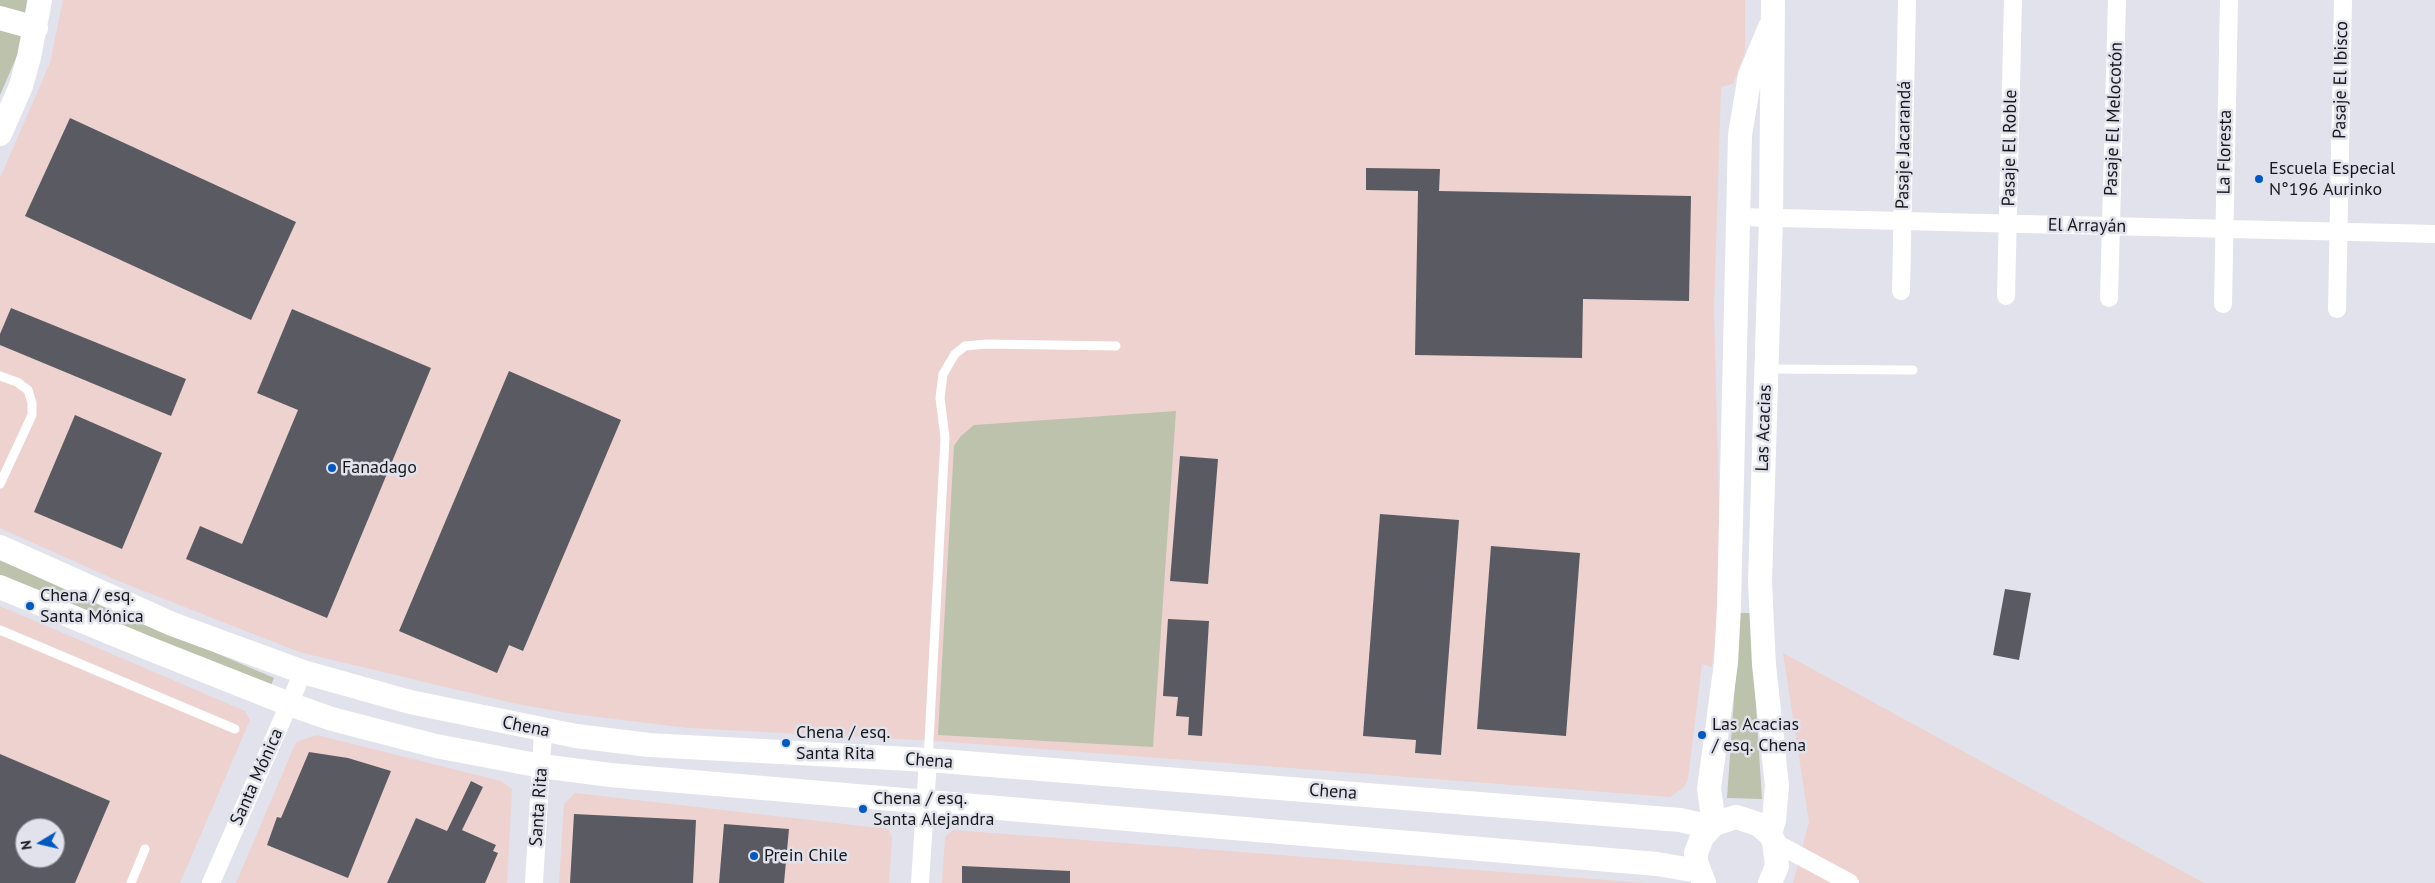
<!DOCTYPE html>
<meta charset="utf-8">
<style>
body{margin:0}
#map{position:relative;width:2435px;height:883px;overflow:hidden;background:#e1e2ec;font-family:"PT Sans",sans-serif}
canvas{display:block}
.north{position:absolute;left:15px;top:818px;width:50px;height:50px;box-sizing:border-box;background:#e1e2ec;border:1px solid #909198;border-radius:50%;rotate:261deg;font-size:14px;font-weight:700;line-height:20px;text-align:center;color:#17181b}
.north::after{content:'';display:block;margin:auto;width:18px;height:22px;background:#0058c1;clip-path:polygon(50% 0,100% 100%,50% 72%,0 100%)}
</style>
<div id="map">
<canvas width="2435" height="883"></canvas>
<div class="north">N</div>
</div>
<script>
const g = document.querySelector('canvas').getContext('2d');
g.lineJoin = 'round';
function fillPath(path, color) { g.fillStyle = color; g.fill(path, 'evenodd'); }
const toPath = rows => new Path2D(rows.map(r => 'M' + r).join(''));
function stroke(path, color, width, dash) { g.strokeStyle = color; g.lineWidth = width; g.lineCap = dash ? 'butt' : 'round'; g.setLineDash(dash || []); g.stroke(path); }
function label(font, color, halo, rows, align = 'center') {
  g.font = font + ' "PT Sans",sans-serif'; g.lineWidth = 5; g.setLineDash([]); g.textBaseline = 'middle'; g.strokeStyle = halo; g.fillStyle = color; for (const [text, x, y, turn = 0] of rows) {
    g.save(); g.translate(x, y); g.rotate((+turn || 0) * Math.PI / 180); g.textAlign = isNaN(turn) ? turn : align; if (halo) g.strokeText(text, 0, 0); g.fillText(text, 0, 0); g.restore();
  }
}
fillPath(toPath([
 [63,0,1745,0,1745,53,1733,84,1721,87,1714,308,1721,590,1712,667,1702,664,1688,779,1684,787,1670,797,937,741,688,728,574,714,517,704,299,652,116,580,0,528,0,178,50,63],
 [0,606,245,711,250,720,180,883,0,883],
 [25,828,55,828,55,858,25,858],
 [1783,653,2204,883,1793,883,1809,822],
 [317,735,501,781,512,789,507,883,236,883,296,742],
 [575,793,888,829,892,837,889,883,559,883,564,804],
 [953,830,1646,883,942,883,945,837]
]), '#edd2cf');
fillPath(toPath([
 [0,0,27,0,20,49,0,95],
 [1176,411,1153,747,938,735,954,446,961,436,974,425],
 [0,560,274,678,269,690,0,577],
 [1740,613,1750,613,1762,799,1727,798]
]), '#bcc2ac');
fillPath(toPath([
 [70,118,296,222,251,320,25,216],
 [1366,168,1440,169,1439,191,1691,196,1689,301,1583,299,1582,358,1415,355,1418,191,1366,190],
 [11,308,186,379,171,416,0,345,0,334],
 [292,309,431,368,327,618,186,559,200,526,242,544,298,410,257,393],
 [509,371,621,420,523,651,509,645,497,673,399,631],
 [75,415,162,453,122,549,34,512],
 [1180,456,1218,459,1208,584,1170,581],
 [1380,514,1459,520,1441,755,1415,753,1416,740,1363,736],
 [1491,546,1580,553,1566,736,1477,729],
 [2005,589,2031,593,2019,660,1993,655],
 [1168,619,1209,621,1202,736,1188,735,1189,717,1176,716,1178,697,1163,696],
 [309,752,348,758,391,771,348,878,267,845,277,817,281,818],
 [0,754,110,801,75,883,0,883],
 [25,828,55,828,55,858,25,858],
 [471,781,483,787,462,830,496,845,493,851,498,853,485,883,387,883,416,818,447,831],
 [574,814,696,820,693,883,570,883],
 [724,824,789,829,784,883,719,883],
 [962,866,1070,871,1070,883,962,883]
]), '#5a5b62');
stroke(toPath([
 [1768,369,1913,370],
 [0,376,17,382,28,390,32,403,32,415,0,484],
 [0,630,235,729],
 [928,760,945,438,940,398,943,374,955,354,965,346,987,344,1116,346],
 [131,883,145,849]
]), '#fff', 9);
stroke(toPath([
 [1738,217,2435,234],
 [1901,291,1907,0],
 [2006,296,2013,0],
 [2109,298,2117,0],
 [2223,304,2229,0],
 [2337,309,2343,0],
 [1774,842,1850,883],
 [211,883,303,672],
 [534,883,543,731],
 [920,883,928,760]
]), '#fff', 18);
stroke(toPath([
 [0,18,36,28],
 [0,134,21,86,29,57,40,0],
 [0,547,172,624,303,672,410,702,576,736,649,745,928,760,1680,820,1702,825,1708,830],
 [0,587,150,649,289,704,332,719,436,746,541,766,610,775,1657,864,1698,871],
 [1714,824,1709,789,1726,663,1729,606,1740,135,1750,75,1770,27],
 [1770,834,1774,820,1777,786,1764,665,1760,582,1771,218,1773,0],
 [1704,883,1696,862,1696,853,1702,837,1714,824,1736,817,1758,824,1770,834,1774,842,1777,866,1770,883]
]), '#fff', 24);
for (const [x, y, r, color] of [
 [2259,179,5,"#0058c1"],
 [332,468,5,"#0058c1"],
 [30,606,5,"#0058c1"],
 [1702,735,5,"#0058c1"],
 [786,743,5,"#0058c1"],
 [863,809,5,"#0058c1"],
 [754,856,5,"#0058c1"]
]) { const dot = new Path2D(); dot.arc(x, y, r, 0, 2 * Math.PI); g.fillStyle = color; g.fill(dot); stroke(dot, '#e1e2ec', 2); }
label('18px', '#17181b', '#e1e2ec', [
 ["Pasaje El Ibisco",2341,80,-89],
 ["Pasaje El Melocotón",2114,119,-88],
 ["Pasaje Jacarandá",1904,145,-89],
 ["Pasaje El Roble",2010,148,-89],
 ["La Floresta",2225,152,-89],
 ["El Arrayán",2087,226,1],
 ["Las Acacias",1764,428,-88],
 ["Chena",526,727,11],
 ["Chena",929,761,4],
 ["Santa Mónica",257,777,-66],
 ["Chena",1333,792,4],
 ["Santa Rita",539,807,-86]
]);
label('18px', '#17181b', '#e1e2ec', [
 ["Escuela Especial",2269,169],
 ["N°196 Aurinko",2269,190],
 ["Fanadago",342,468],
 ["Chena / esq.",40,596],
 ["Santa Mónica",40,617],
 ["Las Acacias",1712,725],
 ["/ esq. Chena",1712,746],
 ["Chena / esq.",796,733],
 ["Santa Rita",796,754],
 ["Chena / esq.",873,799],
 ["Santa Alejandra",873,820],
 ["Prein Chile",764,856]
], 'left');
</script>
